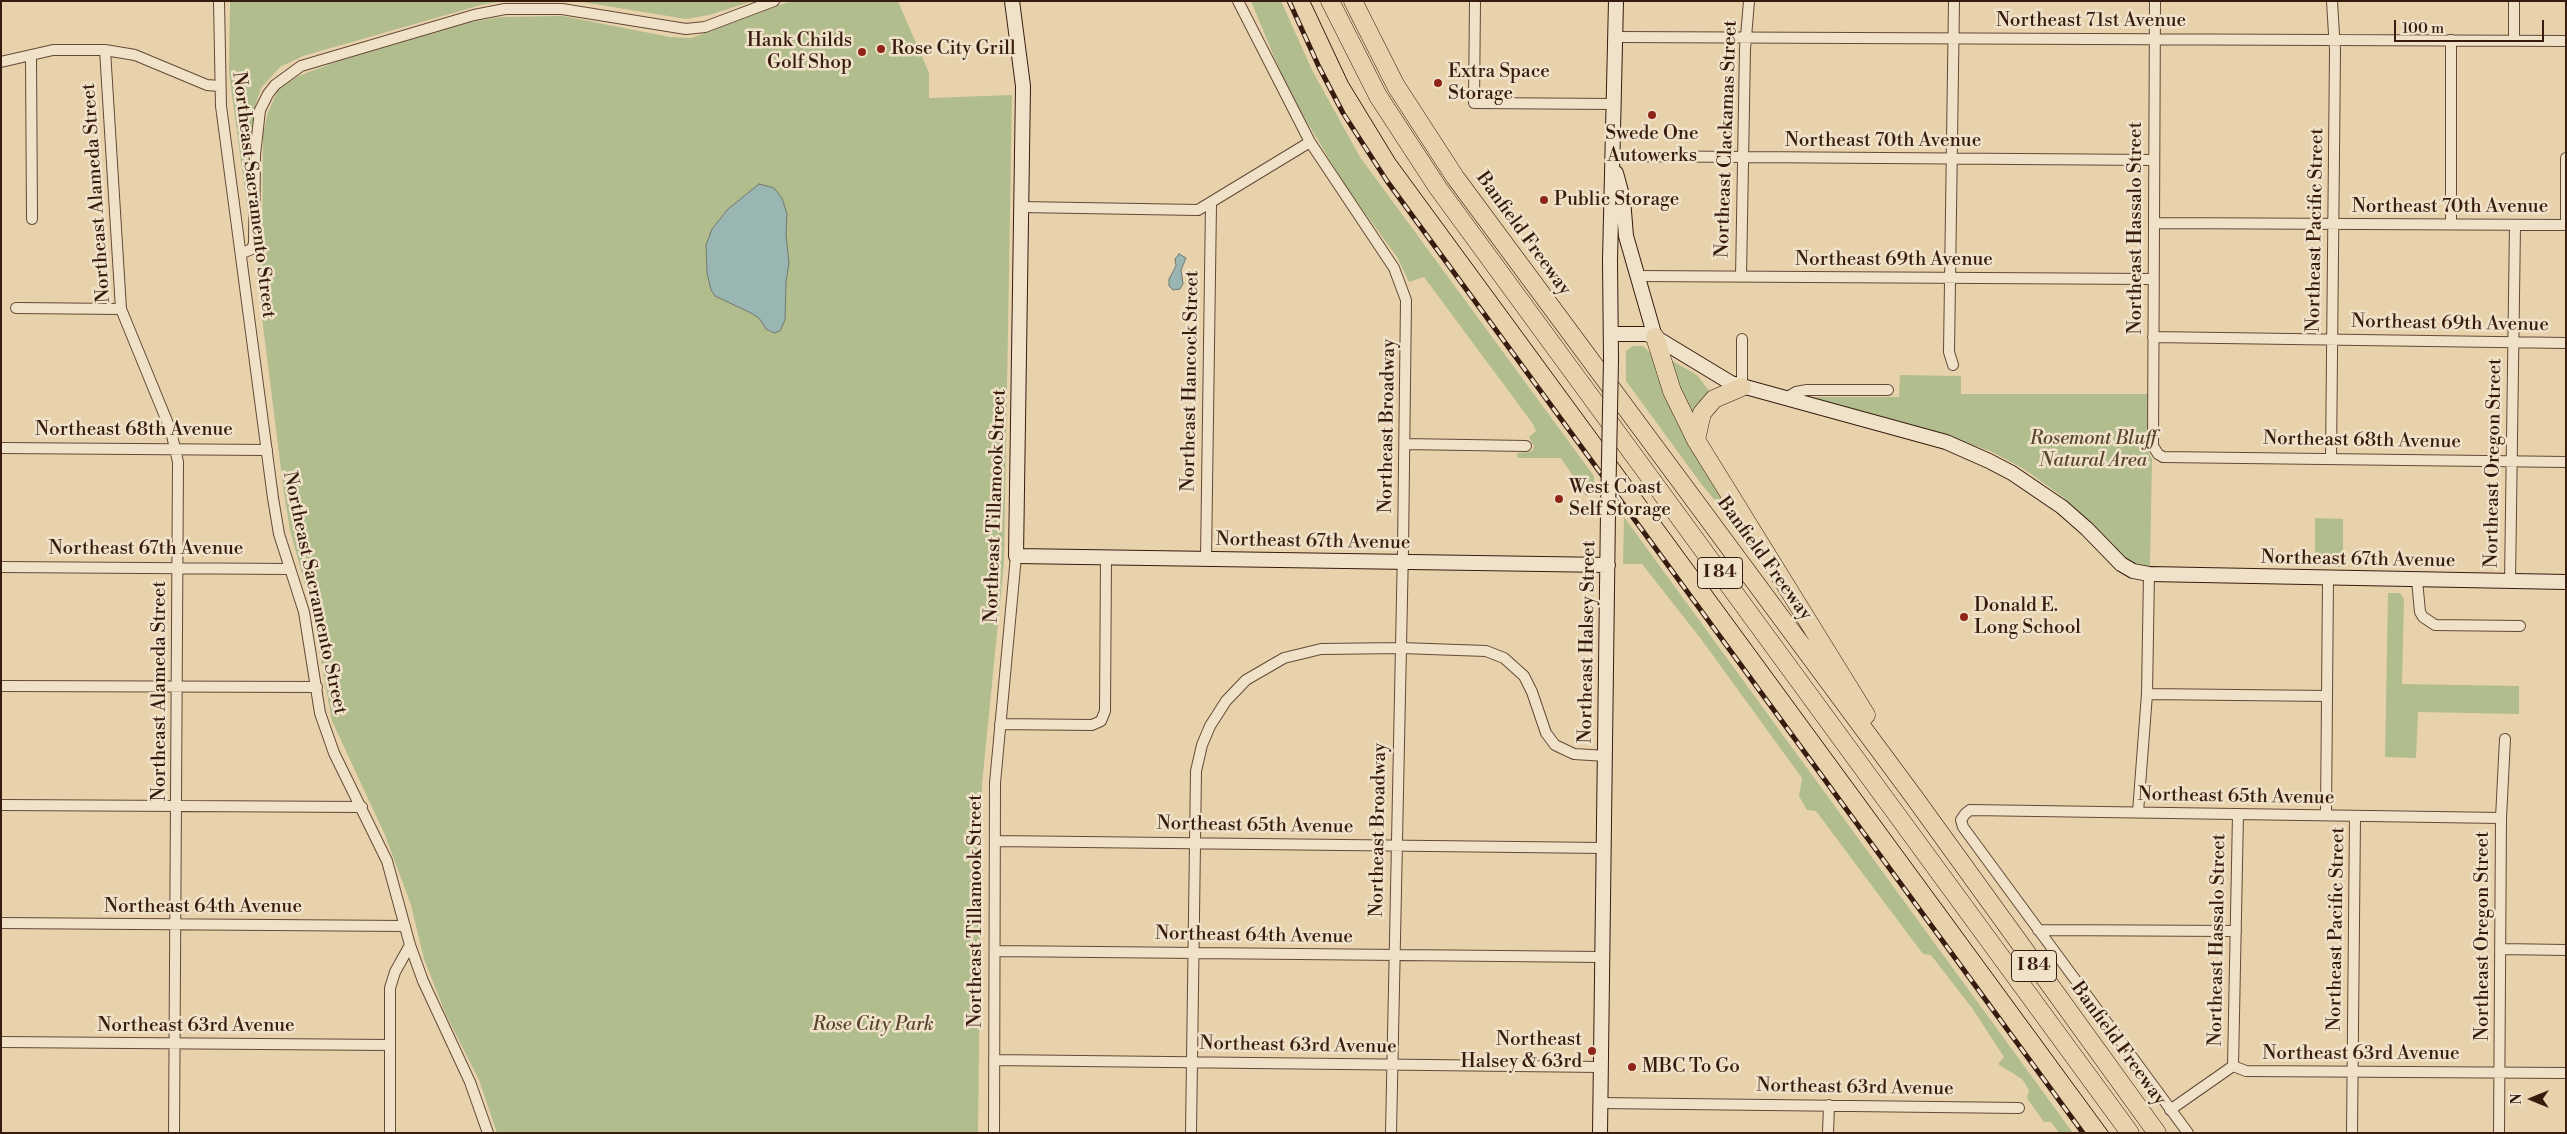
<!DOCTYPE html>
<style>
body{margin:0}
#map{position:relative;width:2567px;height:1134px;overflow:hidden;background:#e8d2ac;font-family:"Libre Bodoni",serif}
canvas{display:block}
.frame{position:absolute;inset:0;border:2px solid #381b0f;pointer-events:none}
.north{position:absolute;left:2507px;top:1074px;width:50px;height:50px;-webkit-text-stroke:4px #f0e2c9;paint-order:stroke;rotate:270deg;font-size:14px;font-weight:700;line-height:20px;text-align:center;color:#381b0f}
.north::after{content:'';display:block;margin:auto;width:18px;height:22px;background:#381b0f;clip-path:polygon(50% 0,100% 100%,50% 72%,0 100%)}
.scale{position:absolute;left:2394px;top:20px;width:150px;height:22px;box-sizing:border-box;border:2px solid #381b0f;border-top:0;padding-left:6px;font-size:15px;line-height:18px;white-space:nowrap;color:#381b0f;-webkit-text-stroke:4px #f0e2c9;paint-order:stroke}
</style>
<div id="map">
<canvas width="2567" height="1134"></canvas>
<div class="frame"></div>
<div class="north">N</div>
<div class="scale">100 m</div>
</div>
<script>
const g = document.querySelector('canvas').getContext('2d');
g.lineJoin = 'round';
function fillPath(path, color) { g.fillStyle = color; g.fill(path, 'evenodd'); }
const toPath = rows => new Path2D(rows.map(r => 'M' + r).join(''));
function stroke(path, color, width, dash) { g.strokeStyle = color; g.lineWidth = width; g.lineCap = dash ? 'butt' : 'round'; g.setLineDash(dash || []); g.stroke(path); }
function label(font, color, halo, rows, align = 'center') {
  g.font = font + ' "Libre Bodoni",serif'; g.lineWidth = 5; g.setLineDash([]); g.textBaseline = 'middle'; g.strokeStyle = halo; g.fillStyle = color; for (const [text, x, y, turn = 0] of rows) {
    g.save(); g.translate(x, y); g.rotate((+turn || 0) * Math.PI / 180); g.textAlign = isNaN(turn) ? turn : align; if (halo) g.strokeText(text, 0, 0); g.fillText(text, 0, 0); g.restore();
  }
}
fillPath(toPath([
 [230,1,503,1,481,5,303,56,280,67,261,88,256,103,251,133,248,213,229,73],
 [576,1,753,1,709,15,686,19],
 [791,1,898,1,929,73,929,98,1012,95,1004,563,982,784,978,1133,497,1133,479,1080,446,1015,424,959,411,905,385,835,332,721,312,610,290,530,284,493,256,270,262,254,263,135,268,112,278,90,298,76,339,61,471,22,501,17,563,16,670,37,691,38],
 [1251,1,1281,1,1313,72,1360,157,1594,476,1594,491,1586,496,1561,458,1518,458,1517,453,1530,452,1533,450,1534,446,1529,437,1536,431,1533,424,1424,277,1409,282,1397,257,1346,187,1301,112,1282,76],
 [1633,346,1643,346,1652,355,1674,417,1700,464,1736,521,1734,523,1702,485,1626,381,1626,351],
 [1671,360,1697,375,1710,392,1693,421,1669,361],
 [1900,375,1961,376,1961,394,2149,394,2149,454,2152,459,2150,567,2134,563,2123,557,2063,497,2024,469,1990,451,1949,437,1805,397,1899,397],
 [1624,517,2073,1133,2059,1133,2051,1122,2044,1122,2027,1098,2029,1090,2022,1079,1998,1064,2004,1057,1972,1008,1931,955,1923,954,1816,811,1807,810,1799,796,1802,778,1701,639,1642,564,1623,564],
 [2315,518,2343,519,2343,567,2315,566],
 [2388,593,2400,593,2404,599,2402,684,2519,686,2519,714,2418,712,2416,758,2385,757]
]), '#b2bd8d');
const water = toPath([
 [759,184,774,188,782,198,787,214,786,235,789,263,786,282,785,320,780,331,774,333,766,329,759,318,751,313,715,296,711,290,707,273,706,245,712,229,728,209,759,184],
 [1179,254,1186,258,1181,270,1183,284,1180,289,1173,290,1169,286,1169,279,1176,266,1175,259,1179,254]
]);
fillPath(water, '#99b6b2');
stroke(water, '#727871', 1);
const street = toPath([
 [219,1,221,106,273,498,279,534,304,612,320,713,334,753,387,861,410,945,423,981,470,1082,488,1133],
 [1238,1,1310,142,1394,268,1406,300,1403,549,1391,1133],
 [1475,1,1474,103,1614,104],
 [2155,1,2153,446,2158,454,2163,457,2566,462],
 [2514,1,2514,40],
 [1616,37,2566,41],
 [105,50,121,309,171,431,178,462,174,1133],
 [31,55,32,219],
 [1,62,53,50,105,50,135,55,207,85,219,86],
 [1612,156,2154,160],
 [1021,207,1198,210,1310,142],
 [2154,223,2566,225],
 [2451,224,2451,40],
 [2566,225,2566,158],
 [242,253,252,249,254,243,255,155,260,110,268,94,275,85,301,66,474,15,505,9,562,9,686,29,705,27,774,1],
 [1636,276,2153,279],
 [1741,277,1745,49,1749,1],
 [16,308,121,309],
 [2153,337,2566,343],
 [1953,365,1949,352,1954,1],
 [1742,387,1742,339],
 [1786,398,1796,392,1807,390,1888,390],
 [1405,444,1526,446],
 [1,448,267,450],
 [2331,459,2335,51,2332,1],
 [1206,559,1211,204],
 [1,567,290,569],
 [2417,580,2420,612,2423,617,2435,625,2520,626],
 [2510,582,2515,225],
 [1,686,317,687],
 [2147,694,2327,696],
 [1000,724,1092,725,1101,721,1105,711,1106,557],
 [1,805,362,807],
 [2138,812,2147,694,2149,574],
 [2326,815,2328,579],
 [995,841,1604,848],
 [1,923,405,926],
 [2038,930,2236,931],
 [2500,949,2566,950],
 [995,951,1602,957],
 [1,1042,390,1045],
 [994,1060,1601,1067],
 [2233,1066,2238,814],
 [1600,1103,2019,1108],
 [2170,1110,2233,1066,2246,1071,2566,1073],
 [390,1133,390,988,395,972,410,945],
 [994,1133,995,783,1016,556],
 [1191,1133,1196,771,1202,745,1210,726,1226,701,1246,680,1284,658,1321,649,1401,648,1486,651,1504,658,1524,676,1532,692,1546,733,1555,745,1574,754,1606,756],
 [1828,1133,1829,1105],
 [2188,1133,1963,827,1961,820,1965,814,1970,810,2501,818],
 [2352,1133,2355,816],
 [2499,1133,2501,818,2505,739]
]);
const secondary = toPath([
 [1012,1,1023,86,1016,556,1608,565],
 [1616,173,1623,199,1626,236,1655,337],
 [1612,334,1646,334,1655,337,1731,383,1946,442,1989,461,2012,473,2062,507,2087,529,2121,564,2133,571,2149,574,2566,582],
 [1611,360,1610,260,1616,1],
 [1600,1133,1608,511]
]);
const highway = toPath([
 [1330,1,1378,96,1438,188,2130,1133],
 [1353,1,1396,86,1455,177,1914,797,2157,1133],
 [1655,337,1672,391,1696,440,1866,715],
 [1696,440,1702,413,1714,399,1742,387]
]);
stroke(street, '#644936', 12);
stroke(secondary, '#381b0f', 16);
stroke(highway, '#381b0f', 19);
stroke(street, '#f0e2c9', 10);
stroke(secondary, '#f0e2c9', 14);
stroke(highway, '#e8d2ac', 18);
stroke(toPath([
 [1310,1,1348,82,1395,159,2109,1133]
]), '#381b0f', 1);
const rail = toPath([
 [1289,1,1319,67,1343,113,1387,181,2083,1133]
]);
stroke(rail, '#381b0f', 5);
stroke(rail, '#f0e2c9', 3, [9]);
const secondaryBridge = toPath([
 [1608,511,1611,360]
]);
stroke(secondaryBridge, '#381b0f', 16, []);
stroke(secondaryBridge, '#f0e2c9', 14);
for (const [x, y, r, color] of [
 [881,49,5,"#8f2418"],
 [862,52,5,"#8f2418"],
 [1438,83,5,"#8f2418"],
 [1652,115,5,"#8f2418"],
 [1544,200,5,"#8f2418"],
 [1559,499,5,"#8f2418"],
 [1964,617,5,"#8f2418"],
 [1592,1051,5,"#8f2418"],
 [1632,1067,5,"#8f2418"]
]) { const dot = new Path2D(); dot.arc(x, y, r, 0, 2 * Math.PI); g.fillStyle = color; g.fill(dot); stroke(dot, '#f0e2c9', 2); }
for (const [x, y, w] of [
 [1720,573,45],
 [2034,966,45]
]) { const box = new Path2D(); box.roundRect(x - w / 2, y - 15.5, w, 31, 4); g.fillStyle = '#f0e2c9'; g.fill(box); stroke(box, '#381b0f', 1); }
label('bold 18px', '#381b0f', null, [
 ["I 84",1720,573],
 ["I 84",2034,966]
]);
label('19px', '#381b0f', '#f0e2c9', [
 ["Northeast 71st Avenue",2091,21],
 ["Northeast Clackamas Street",1727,139,-88],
 ["Northeast 70th Avenue",1883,141],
 ["Northeast Alameda Street",97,193,-94],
 ["Northeast Sacramento Street",253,195,83],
 ["Northeast 70th Avenue",2450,207],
 ["Northeast Hassalo Street",2136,228,-90],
 ["Northeast Pacific Street",2316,230,-89],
 ["Banfield Freeway",1523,234,54],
 ["Northeast 69th Avenue",1894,260],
 ["Northeast 69th Avenue",2450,324,1],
 ["Northeast Hancock Street",1191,381,-89],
 ["Northeast Broadway",1388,426,-89],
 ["Northeast 68th Avenue",134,430],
 ["Northeast 68th Avenue",2362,441,1],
 ["Northeast Oregon Street",2494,463,-89],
 ["Northeast Tillamook Street",996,506,-88],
 ["Northeast 67th Avenue",1313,542,1],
 ["Northeast 67th Avenue",146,549],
 ["Banfield Freeway",1764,559,54],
 ["Northeast 67th Avenue",2358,560,1],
 ["Northeast Sacramento Street",314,593,78],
 ["Northeast Halsey Street",1588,642,-89],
 ["Northeast Alameda Street",160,691,-90],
 ["Northeast 65th Avenue",2236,797,1],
 ["Northeast 65th Avenue",1255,826,1],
 ["Northeast Broadway",1379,830,-89],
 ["Northeast 64th Avenue",203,907],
 ["Northeast Tillamook Street",976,911,-90],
 ["Northeast Pacific Street",2337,929,-89],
 ["Northeast 64th Avenue",1254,936,1],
 ["Northeast Oregon Street",2483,936,-90],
 ["Northeast Hassalo Street",2218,940,-89],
 ["Northeast 63rd Avenue",196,1026],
 ["Banfield Freeway",2118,1044,54],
 ["Northeast 63rd Avenue",1298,1046,1],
 ["Northeast 63rd Avenue",2361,1054],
 ["Northeast 63rd Avenue",1855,1088,1]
]);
label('19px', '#381b0f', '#f0e2c9', [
 ["Hank Childs",852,41,"right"],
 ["Golf Shop",852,63,"right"],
 ["Rose City Grill",891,49],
 ["Extra Space",1448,72],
 ["Storage",1448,94],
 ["Swede One",1652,134,"center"],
 ["Autowerks",1652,156,"center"],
 ["Public Storage",1554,200],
 ["West Coast",1569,488],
 ["Self Storage",1569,510],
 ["Donald E.",1974,606],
 ["Long School",1974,628],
 ["Northeast",1582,1040,"right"],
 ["Halsey & 63rd",1582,1062,"right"],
 ["MBC To Go",1642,1067]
], 'left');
label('italic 19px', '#56442e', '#f0e2c9', [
 ["Rosemont Bluff",2093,439],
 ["Natural Area",2093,461],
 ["Rose City Park",873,1025]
]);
</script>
